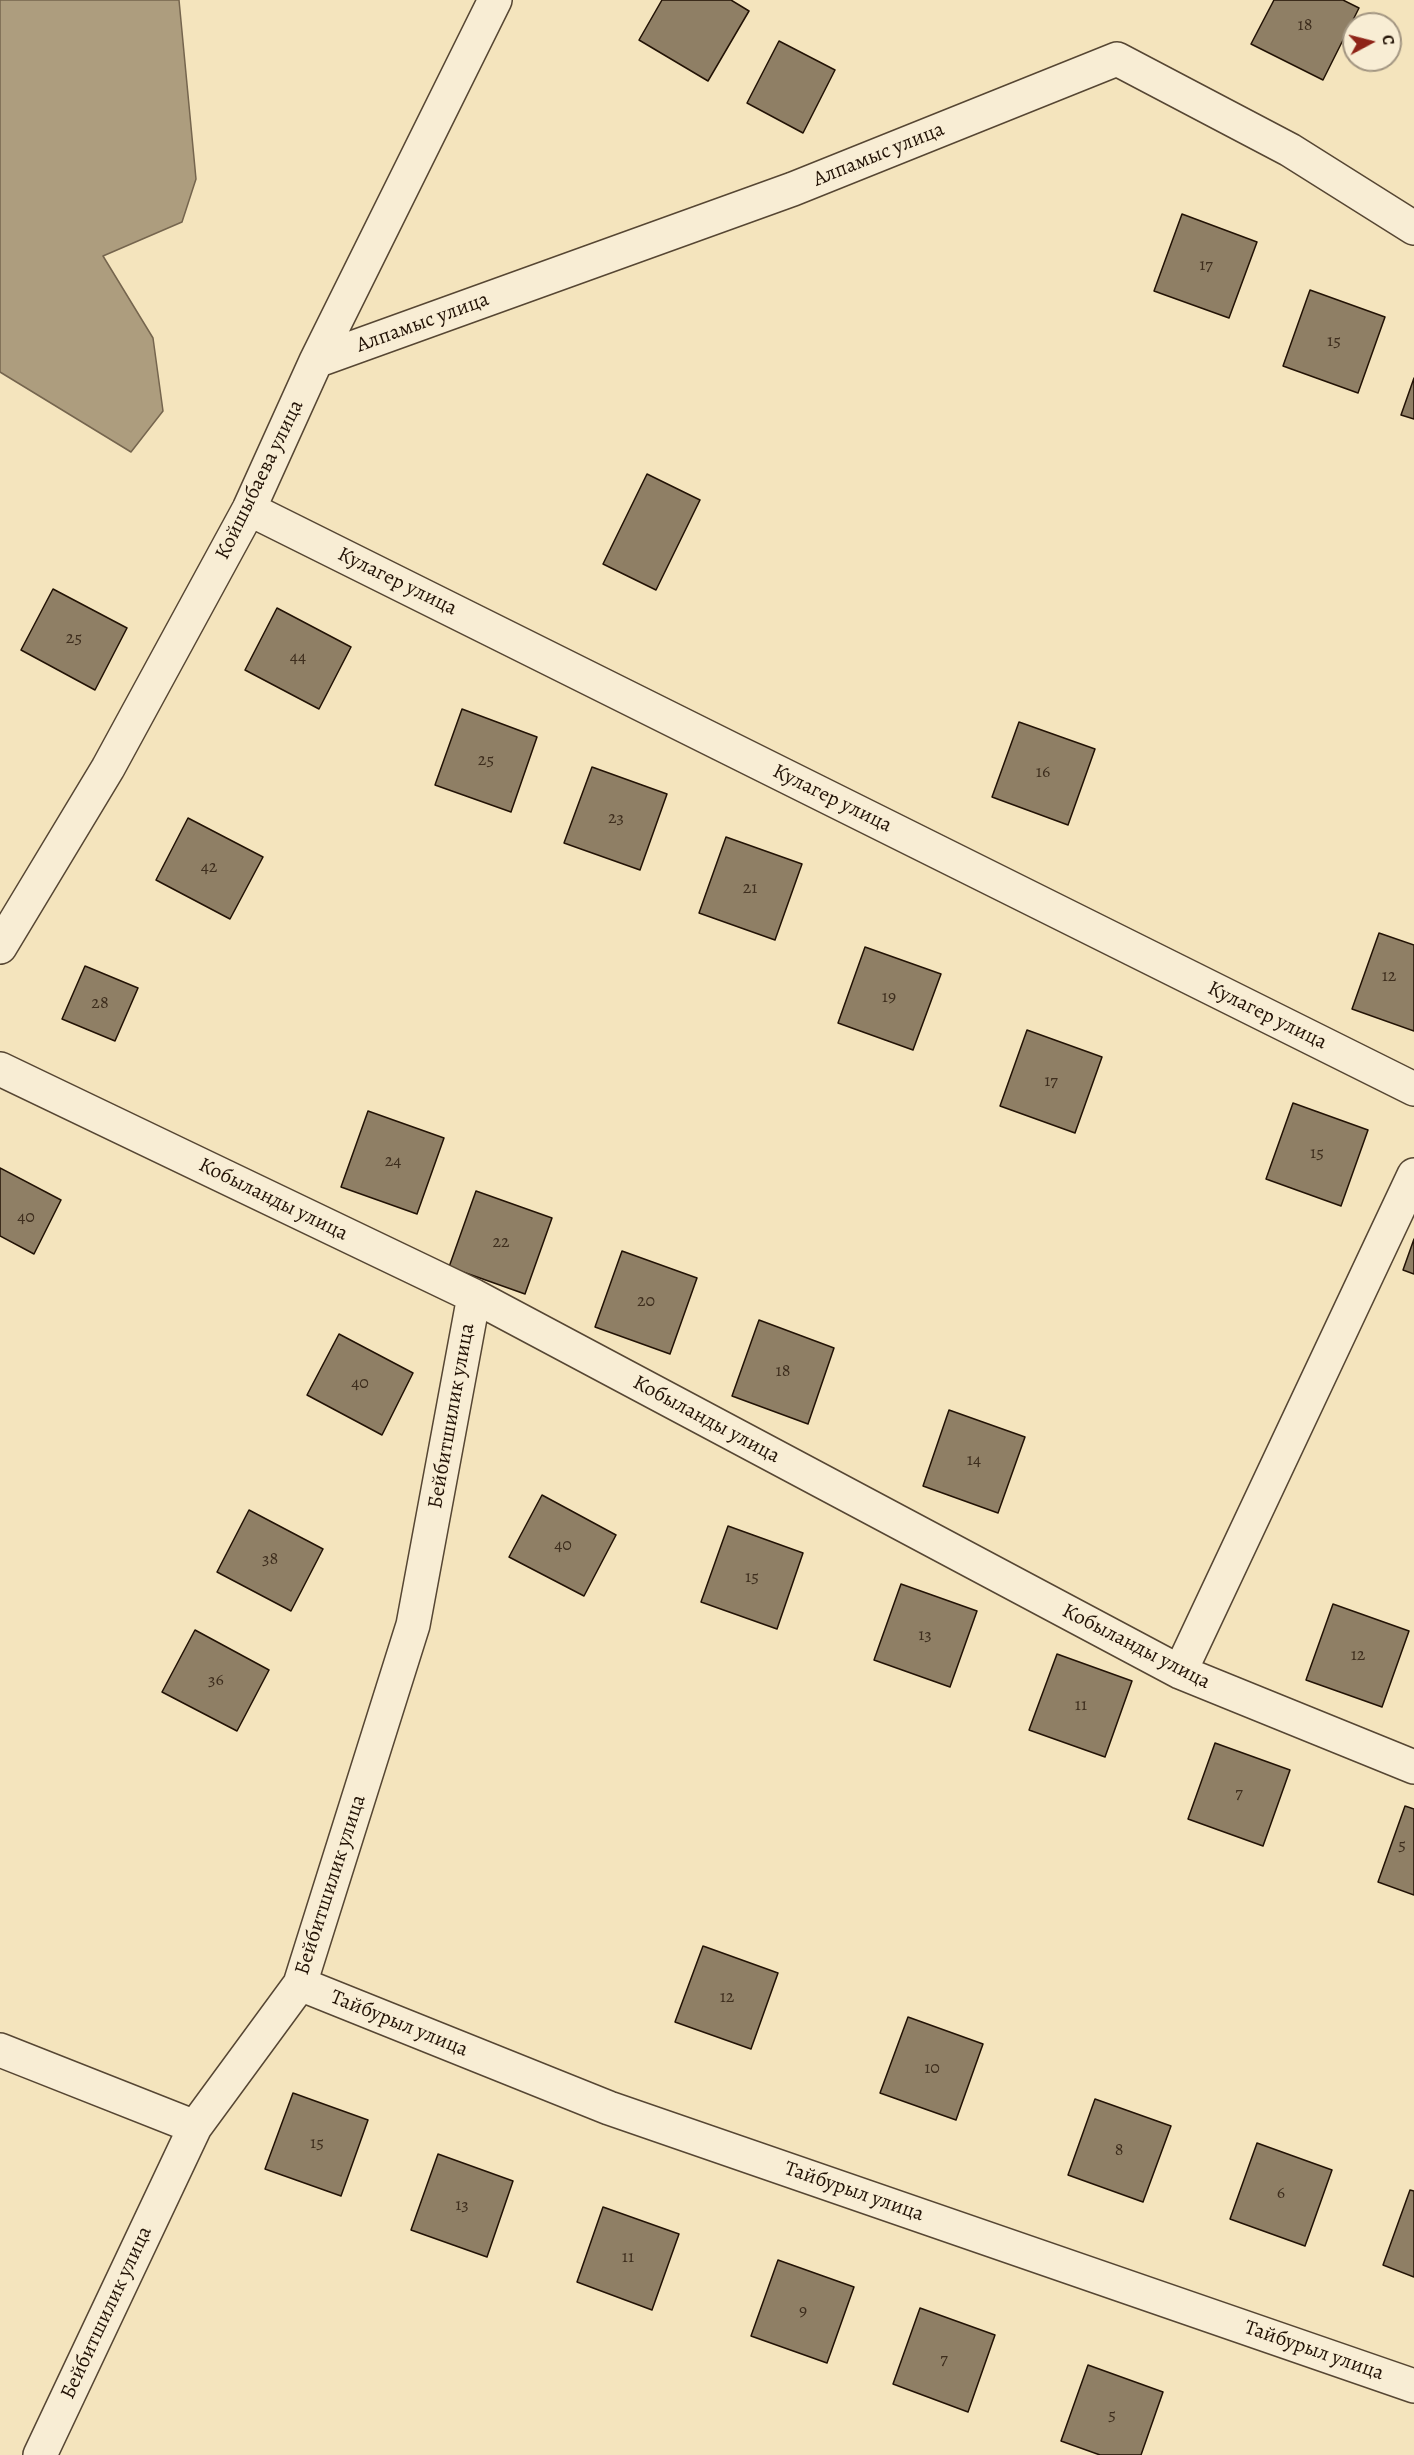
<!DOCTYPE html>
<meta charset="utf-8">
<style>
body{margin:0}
#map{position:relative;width:1414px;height:2455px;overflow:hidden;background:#f4e4bd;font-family:Alegreya,serif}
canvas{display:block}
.north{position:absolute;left:1342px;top:12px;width:60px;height:60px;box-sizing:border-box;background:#f8edd4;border:2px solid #a29581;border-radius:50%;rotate:83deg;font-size:16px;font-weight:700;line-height:24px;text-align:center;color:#221205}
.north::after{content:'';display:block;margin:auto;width:21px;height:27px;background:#8f2418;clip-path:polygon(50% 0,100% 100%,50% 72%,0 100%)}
</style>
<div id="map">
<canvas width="1414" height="2455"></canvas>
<div class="north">С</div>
</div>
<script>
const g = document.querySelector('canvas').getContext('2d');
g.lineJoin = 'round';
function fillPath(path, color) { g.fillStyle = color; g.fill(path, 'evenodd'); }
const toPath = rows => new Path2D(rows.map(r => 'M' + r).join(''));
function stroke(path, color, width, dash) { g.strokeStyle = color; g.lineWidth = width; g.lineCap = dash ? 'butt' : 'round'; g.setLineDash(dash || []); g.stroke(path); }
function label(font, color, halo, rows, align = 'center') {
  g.font = font + ' Alegreya,serif'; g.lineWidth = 4.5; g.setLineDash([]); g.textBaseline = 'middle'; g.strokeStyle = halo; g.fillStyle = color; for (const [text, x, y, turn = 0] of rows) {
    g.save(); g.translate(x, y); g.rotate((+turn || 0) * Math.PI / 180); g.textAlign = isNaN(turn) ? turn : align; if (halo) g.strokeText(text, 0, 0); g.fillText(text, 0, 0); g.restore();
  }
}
const water = toPath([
 [0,0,179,0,196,179,182,222,103,256,153,338,163,411,131,452,0,372,0,0]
]);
fillPath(water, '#ad9d7e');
stroke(water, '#75654e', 1.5);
const building = toPath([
 [662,0,731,0,749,11,708,81,639,40,662,0],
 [1274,0,1343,0,1359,8,1323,80,1251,44,1274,0],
 [779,41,835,70,803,133,747,103,779,41],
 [1182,214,1257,242,1229,318,1154,291,1182,214],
 [1310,290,1385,317,1358,393,1283,366,1310,290],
 [1414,378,1414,419,1401,415,1414,378],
 [647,474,700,500,656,590,603,564,647,474],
 [53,589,127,628,95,690,21,650,53,589],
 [277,608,351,647,319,709,245,670,277,608],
 [462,709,537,737,511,812,435,785,462,709],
 [1019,722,1095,749,1068,825,992,797,1019,722],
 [592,767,667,794,640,870,564,843,592,767],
 [188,818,263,857,230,919,156,880,188,818],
 [726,837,802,864,775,940,699,913,726,837],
 [1379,933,1414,945,1414,1031,1352,1009,1379,933],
 [865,947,941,974,913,1050,838,1023,865,947],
 [85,966,138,988,115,1041,62,1019,85,966],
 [1027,1030,1102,1057,1075,1133,1000,1106,1027,1030],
 [1293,1103,1368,1130,1341,1206,1266,1179,1293,1103],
 [368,1111,444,1138,417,1214,341,1187,368,1111],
 [0,1168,61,1200,34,1254,0,1236,0,1168],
 [476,1191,552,1218,525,1294,449,1267,476,1191],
 [1414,1239,1414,1274,1403,1270,1414,1239],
 [622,1251,697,1278,670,1354,595,1327,622,1251],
 [759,1320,834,1348,808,1424,732,1396,759,1320],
 [339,1334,413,1373,382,1435,307,1395,339,1334],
 [949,1410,1025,1437,998,1513,923,1486,949,1410],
 [542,1495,616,1535,584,1596,509,1557,542,1495],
 [249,1510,323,1549,291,1611,217,1572,249,1510],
 [728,1526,803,1553,777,1629,701,1602,728,1526],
 [901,1584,977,1611,950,1687,874,1660,901,1584],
 [1333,1604,1409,1631,1382,1707,1306,1680,1333,1604],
 [195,1630,269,1670,237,1731,162,1692,195,1630],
 [1057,1654,1132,1681,1105,1757,1029,1730,1057,1654],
 [1215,1743,1290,1770,1263,1846,1188,1819,1215,1743],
 [1405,1806,1414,1809,1414,1895,1378,1882,1405,1806],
 [703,1946,778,1973,751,2049,675,2022,703,1946],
 [908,2017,983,2044,956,2120,880,2093,908,2017],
 [293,2093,368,2120,341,2196,265,2169,293,2093],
 [1095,2099,1171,2126,1143,2202,1068,2175,1095,2099],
 [1257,2143,1332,2170,1305,2246,1230,2219,1257,2143],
 [438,2154,513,2181,487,2257,411,2230,438,2154],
 [1410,2190,1414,2191,1414,2277,1383,2265,1410,2190],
 [603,2207,679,2234,652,2310,577,2282,603,2207],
 [778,2260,854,2287,827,2363,751,2336,778,2260],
 [920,2308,995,2335,968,2412,893,2384,920,2308],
 [1088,2365,1163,2392,1141,2455,1100,2455,1061,2441,1088,2365]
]);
fillPath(building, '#8f7f65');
stroke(building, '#221205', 1.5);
const street = toPath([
 [316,361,793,189,1117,59,1290,150,1414,228],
 [249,509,1414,1089],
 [0,947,108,768,249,509,316,361,495,0],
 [0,1069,474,1296,1180,1672,1414,1767],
 [1180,1672,1414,1175],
 [300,1984,609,2108,1414,2386],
 [0,2050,195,2127],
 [40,2455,195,2127,300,1984,413,1625,474,1296]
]);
stroke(street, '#564633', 36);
stroke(street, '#f8edd4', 33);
label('18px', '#3d2d1d', null, [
 ["18",1305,26],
 ["17",1206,266],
 ["15",1334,342],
 ["25",74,639],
 ["44",298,658],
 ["25",486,761],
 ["16",1043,773],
 ["23",616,819],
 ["42",209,868],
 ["21",750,889],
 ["12",1389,977],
 ["19",889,998],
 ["28",100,1004],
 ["17",1051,1082],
 ["15",1317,1154],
 ["24",393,1162],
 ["40",26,1218],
 ["22",501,1243],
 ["20",646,1302],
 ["18",783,1372],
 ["40",360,1384],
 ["14",974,1461],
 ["40",563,1546],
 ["38",270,1560],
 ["15",752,1578],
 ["13",925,1636],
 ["12",1358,1656],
 ["36",216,1681],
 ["11",1081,1706],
 ["7",1239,1794],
 ["5",1402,1846],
 ["12",727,1998],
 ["10",932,2069],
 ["15",317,2144],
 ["8",1119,2151],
 ["6",1281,2194],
 ["13",462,2206],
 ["11",628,2258],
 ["9",803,2312],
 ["7",944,2360],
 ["5",1112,2416]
]);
label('21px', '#221205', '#f8edd4', [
 ["Алпамыс улица",879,155,-22],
 ["Алпамыс улица",423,323,-20],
 ["Койшыбаева улица",260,480,-64],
 ["Кулагер улица",397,582,26],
 ["Кулагер улица",832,799,26],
 ["Кулагер улица",1267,1016,26],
 ["Кобыланды улица",273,1200,26],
 ["Бейбитшилик улица",452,1416,-80],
 ["Кобыланды улица",706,1420,28],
 ["Кобыланды улица",1136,1647,27],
 ["Бейбитшилик улица",331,1885,-72],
 ["Тайбурыл улица",399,2024,22],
 ["Тайбурыл улица",854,2192,19],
 ["Бейбитшилик улица",107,2313,-65],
 ["Тайбурыл улица",1314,2351,19]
]);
</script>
